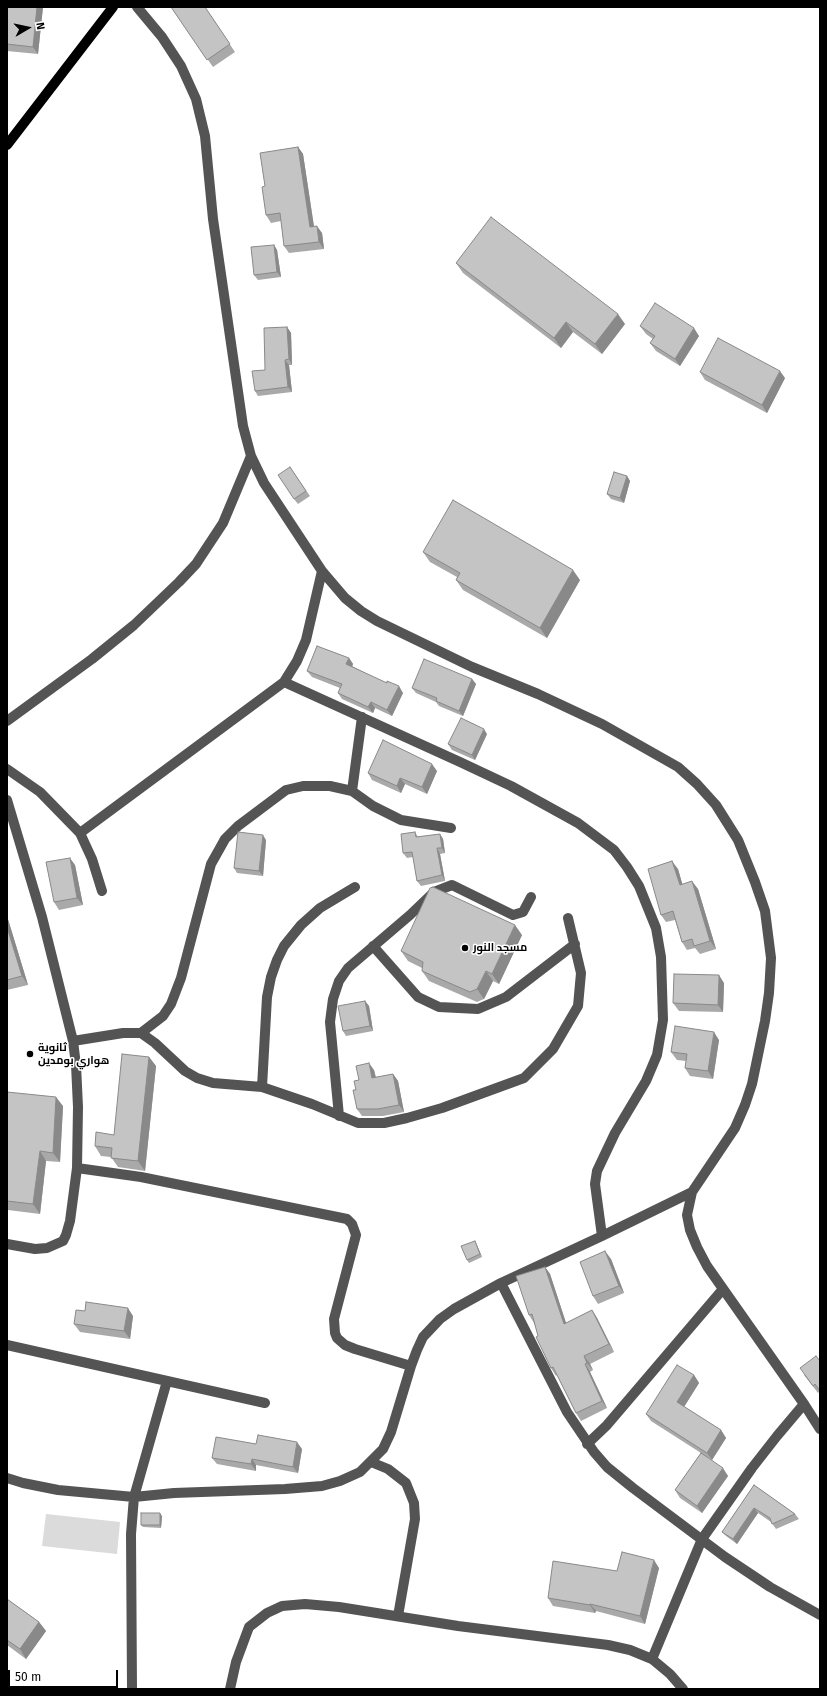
<!DOCTYPE html>
<meta charset="utf-8">
<style>
body{margin:0}
#map{position:relative;width:827px;height:1696px;overflow:hidden;background:#fff;font-family:"Fira Sans",sans-serif}
canvas{display:block}
.frame{position:absolute;inset:0;border:8px solid #000;pointer-events:none}
.north{position:absolute;left:8px;top:8px;width:40px;height:40px;-webkit-text-stroke:3px #fff;paint-order:stroke;rotate:81deg;font-size:11px;font-weight:700;line-height:16px;text-align:center;color:#000}
.north::after{content:'';display:block;margin:auto;width:14px;height:18px;background:#000;clip-path:polygon(50% 0,100% 100%,50% 72%,0 100%)}
.scale{position:absolute;left:8px;top:1670px;width:110px;height:18px;box-sizing:border-box;border:2px solid #000;border-top:0;padding-left:5px;font-size:12px;line-height:14px;white-space:nowrap;color:#000;-webkit-text-stroke:3px #fff;paint-order:stroke}
</style>
<div id="map">
<canvas width="827" height="1696"></canvas>
<div class="frame"></div>
<div class="north">N</div>
<div class="scale">50 m</div>
</div>
<script>
const g = document.querySelector('canvas').getContext('2d');
g.lineJoin = 'round';
function fillPath(path, color) { g.fillStyle = color; g.fill(path, 'evenodd'); }
const toPath = rows => new Path2D(rows.map(r => 'M' + r).join(''));
function stroke(path, color, width, dash) { g.strokeStyle = color; g.lineWidth = width; g.lineCap = dash ? 'butt' : 'round'; g.setLineDash(dash || []); g.stroke(path); }
function label(font, color, halo, rows, align = 'center') {
  g.font = font + ' "Fira Sans",Cairo,sans-serif'; g.lineWidth = 3; g.setLineDash([]); g.textBaseline = 'middle'; g.strokeStyle = halo; g.fillStyle = color; for (const [text, x, y, turn = 0] of rows) {
    g.save(); g.translate(x, y); g.rotate((+turn || 0) * Math.PI / 180); g.textAlign = isNaN(turn) ? turn : align; if (halo) g.strokeText(text, 0, 0); g.fillText(text, 0, 0); g.restore();
  }
}
fillPath(toPath([
 [46,1514,120,1522,117,1554,42,1546]
]), '#dbdbdb');
stroke(toPath([
 [137,7,162,37,181,66,196,99,205,136,213,219,243,426,251,456,264,483,322,571,345,598,361,611,377,621,472,667,538,694,602,724,678,767,697,784,716,805,738,840,755,882,765,911,771,958,769,993,765,1021,752,1084,745,1105,735,1128,692,1192,687,1215,690,1230,697,1247,707,1266,804,1404,777,1436,752,1468,702,1539,652,1659],
 [284,682,460,762,511,786,578,823,614,850,627,867,639,886,656,928,661,957,663,1020,657,1055,646,1081,615,1133,597,1171,595,1184,602,1236],
 [7,721,92,659,134,625,179,582,196,564,223,523,251,456],
 [7,769,40,792,80,833,284,682,297,661,306,640,322,571],
 [352,791,362,717],
 [7,800,42,917,73,1041,123,1033,141,1033,155,1043,185,1071,197,1078,213,1083,262,1087,312,1104,358,1123,384,1123,407,1118,442,1108,524,1078,553,1049,578,1006,581,973,568,918],
 [80,833,92,859,102,891],
 [373,946,418,997,439,1007,478,1009,506,997,575,944],
 [141,1033,163,1016,171,1004,181,978,211,864,220,848,225,839,238,826,286,790,303,786,330,786,352,791,373,806,401,820,451,828],
 [262,1087,267,997,271,977,277,960,284,946,301,925,320,908,355,887],
 [339,1116,330,1022,333,999,339,981,348,968,410,915,434,892,452,885,513,915,523,912,531,897],
 [77,1168,141,1177,347,1219,352,1224,356,1235,334,1319,335,1333,337,1338,345,1345,355,1349,411,1366],
 [7,1244,35,1249,47,1248,63,1241,66,1235,70,1221,77,1168,78,1107,76,1065,73,1041],
 [501,1283,567,1412,594,1452,607,1467,633,1488,725,1557,770,1587,820,1615],
 [7,1345,265,1403],
 [804,1404,820,1429],
 [587,1444,607,1425,723,1289],
 [371,1462,388,1469,406,1483,414,1503,415,1519,398,1616],
 [7,1478,23,1483,58,1490,134,1497,174,1493,285,1489,322,1486,340,1481,360,1472,383,1449,391,1432,411,1366,417,1350,423,1337,440,1319,454,1309,501,1283,602,1236,692,1192],
 [132,1689,131,1534,134,1497,167,1381],
 [230,1689,236,1662,249,1627,267,1613,282,1606,305,1604,339,1607,458,1626,608,1645,630,1650,652,1659,670,1674,683,1689]
]), '#545454', 10);
stroke(toPath([
 [7,145,113,7]
]), '#000', 10);
fillPath(toPath([
 [7,7,43,7,38,54,7,51],
 [171,7,205,7,235,52,213,67],
 [298,147,303,154,314,226,322,233,324,249,289,253,284,246,281,221,271,223,266,215,265,186],
 [274,245,277,250,281,277,258,280,254,275],
 [456,263,625,324,602,354,573,332,561,348,463,273],
 [640,326,699,336,680,366,656,351,650,343,653,339,646,334],
 [287,327,291,333,292,365,289,365,292,392,258,396,255,391],
 [700,372,785,378,767,413,705,380],
 [290,467,310,496,298,504,294,499],
 [627,476,630,481,624,503,611,499,607,494],
 [423,552,580,580,547,638,463,590,456,580,457,577,430,562],
 [349,658,353,664,352,666,403,693,392,716,375,708,373,713,342,699,338,693,340,688,312,677,307,671],
 [472,679,476,684,463,716,439,706,436,702,416,693,412,688],
 [487,734,475,760,452,750,448,744],
 [437,771,427,794,405,784,401,793,372,780,368,773],
 [415,832,418,837,440,834,443,839,445,853,440,854,445,881,421,886,417,881,413,857,407,858,403,853],
 [266,840,263,876,237,873,234,868],
 [75,865,83,905,59,910,54,902],
 [678,869,682,884,698,889,716,949,700,954,695,948,687,950,682,942,675,920,666,922,661,915],
 [7,916,28,985,7,990],
 [522,935,499,984,493,981,484,999,477,1002,429,981,422,971,422,968,408,961,401,951],
 [724,983,723,1012,679,1011,673,1003],
 [365,1001,369,1006,373,1031,346,1036,343,1031],
 [719,1040,713,1079,690,1076,685,1068,686,1061,677,1060,671,1052],
 [149,1057,156,1066,145,1171,118,1167,111,1157,101,1156,95,1146,114,1135],
 [374,1070,376,1077,393,1074,398,1081,404,1112,383,1116,362,1116,357,1109,356,1090,359,1080],
 [7,1092,63,1106,60,1162,46,1161,40,1214,8,1210,7,1209],
 [475,1241,476,1243,482,1257,469,1263,467,1260],
 [611,1259,624,1293,598,1304,593,1296],
 [545,1267,550,1274,566,1323,592,1310,597,1318,614,1352,590,1364,593,1370,590,1372,607,1408,581,1421,576,1413,557,1375,556,1376,551,1368,534,1323,529,1315],
 [133,1316,130,1339,80,1332,74,1324],
 [816,1356,820,1391,818,1393,804,1375],
 [694,1375,699,1383,684,1407,721,1430,726,1438,712,1460,702,1454,728,1476,702,1513,680,1498,675,1490,701,1453,651,1421,646,1414],
 [256,1444,302,1449,298,1473,256,1465,256,1471,217,1464,212,1458],
 [754,1485,795,1514,799,1519,776,1529,771,1522,758,1513,737,1544,726,1536,722,1532],
 [162,1516,161,1528,143,1527,141,1525],
 [659,1568,645,1624,596,1611,595,1613,553,1606,548,1598,617,1571],
 [7,1599,39,1622,46,1631,26,1659,7,1645]
]), '#a9a9a9');
fillPath(toPath([
 [37,7,43,7,38,54,33,47],
 [298,147,303,154,315,234,310,227],
 [317,226,322,233,324,249,319,242],
 [274,245,277,250,281,277,277,272],
 [618,314,625,324,602,354,595,344],
 [566,322,573,332,561,348,554,338],
 [287,327,291,333,292,365,289,359],
 [694,328,699,336,680,366,675,359],
 [285,360,289,365,292,392,288,387],
 [780,371,785,378,767,413,762,405],
 [627,476,630,481,624,503,620,498],
 [573,570,580,580,547,638,540,628],
 [349,658,353,664,351,670,346,664],
 [472,679,476,684,463,716,459,711],
 [399,686,403,693,392,716,387,710],
 [371,702,375,708,373,713,368,707],
 [484,729,487,734,475,760,472,755],
 [432,764,437,771,427,794,422,787],
 [400,778,405,784,401,793,397,786],
 [440,834,443,839,445,853,442,848],
 [263,835,266,840,263,876,259,871],
 [437,848,440,854,445,881,442,875],
 [70,858,75,865,83,905,77,898],
 [672,861,678,869,685,893,680,885],
 [692,881,698,889,716,949,710,941],
 [7,916,28,985,22,976,7,927],
 [515,925,522,935,499,984,492,974],
 [486,971,493,981,484,999,477,989],
 [719,975,724,983,723,1012,718,1005],
 [365,1001,369,1006,373,1031,370,1026],
 [714,1032,719,1040,713,1079,708,1071],
 [149,1057,156,1066,145,1171,138,1161],
 [369,1063,374,1070,377,1085,372,1078],
 [393,1074,398,1081,404,1112,399,1105],
 [56,1097,63,1106,60,1162,53,1153],
 [40,1151,46,1161,40,1214,33,1204],
 [475,1241,476,1243,482,1257,480,1254],
 [605,1251,611,1259,624,1293,619,1286],
 [545,1267,550,1274,569,1332,564,1324],
 [128,1308,133,1316,130,1339,124,1331],
 [592,1310,597,1318,614,1352,609,1344],
 [584,1356,590,1364,593,1370,587,1363],
 [585,1364,590,1372,607,1408,602,1401],
 [694,1375,699,1383,682,1410,677,1402],
 [721,1430,726,1438,712,1460,707,1453],
 [297,1442,302,1449,298,1473,293,1467],
 [252,1459,256,1465,256,1471,251,1464],
 [723,1468,728,1476,702,1513,697,1506],
 [754,1508,758,1513,737,1544,733,1539],
 [160,1513,162,1516,161,1528,160,1525],
 [654,1560,659,1568,645,1624,640,1616],
 [590,1604,596,1611,595,1613,590,1605],
 [39,1622,46,1631,26,1659,20,1649]
]), '#898989');
const building = toPath([
 [7,7,37,7,33,47,7,44,7,7],
 [171,7,205,7,230,44,207,60,171,7],
 [298,147,310,227,317,226,319,242,284,246,280,213,266,215,262,187,265,186,260,153,298,147],
 [491,217,618,314,595,344,566,322,554,338,456,263,491,217],
 [274,245,277,272,254,275,251,247,274,245],
 [655,303,694,328,675,359,650,343,655,336,640,326,655,303],
 [287,327,289,359,285,360,288,387,255,391,252,371,265,370,264,328,287,327],
 [718,338,780,371,762,405,700,372,718,338],
 [290,467,306,491,294,499,278,475,290,467],
 [614,472,627,476,620,498,607,494,614,472],
 [453,500,573,570,540,628,456,580,460,573,423,552,453,500],
 [317,646,349,658,346,664,387,683,387,681,399,686,387,710,371,702,368,707,338,693,342,684,307,671,317,646],
 [424,659,472,679,459,711,436,701,437,698,412,688,424,659],
 [461,718,484,729,472,755,448,744,461,718],
 [383,740,432,764,422,787,400,778,397,786,368,773,383,740],
 [238,832,263,835,259,871,234,868,238,832],
 [415,832,416,837,440,834,442,848,437,848,442,875,417,881,412,852,403,853,401,834,415,832],
 [70,858,77,898,54,902,46,862,70,858],
 [672,861,680,885,692,881,710,941,694,946,692,939,682,942,673,911,661,915,648,869,672,861],
 [433,887,515,925,492,974,486,971,477,989,470,992,422,971,423,962,401,951,430,888,433,887],
 [7,927,22,976,7,980,7,927],
 [674,974,719,975,718,1005,673,1003,674,974],
 [365,1001,370,1026,343,1031,338,1006,365,1001],
 [675,1026,714,1032,708,1071,685,1068,687,1054,671,1052,675,1026],
 [122,1054,149,1057,138,1161,111,1158,112,1148,95,1146,96,1132,114,1135,122,1054],
 [369,1063,372,1078,393,1074,399,1105,378,1109,357,1109,353,1090,356,1090,354,1081,359,1080,356,1066,369,1063],
 [7,1092,56,1097,53,1153,40,1151,33,1204,7,1201,7,1092],
 [475,1241,480,1254,467,1260,461,1246,475,1241],
 [605,1251,619,1286,593,1296,580,1262,605,1251],
 [545,1267,564,1324,592,1310,609,1344,584,1356,587,1363,585,1364,602,1401,576,1413,553,1367,551,1368,536,1337,538,1336,532,1314,529,1315,516,1276,545,1267],
 [86,1302,128,1308,124,1331,74,1324,76,1310,85,1311,86,1302],
 [816,1356,820,1361,820,1391,815,1384,813,1386,800,1368,816,1356],
 [677,1365,694,1375,677,1402,721,1430,707,1453,646,1414,677,1365],
 [258,1435,297,1442,293,1467,252,1459,251,1464,212,1458,216,1437,256,1444,258,1435],
 [701,1453,723,1468,697,1506,675,1490,701,1453],
 [754,1485,795,1514,772,1524,770,1518,754,1508,733,1539,722,1532,754,1485],
 [141,1513,160,1513,160,1525,141,1525,141,1513],
 [622,1552,654,1560,640,1616,590,1604,590,1605,548,1598,553,1561,617,1571,622,1552],
 [7,1599,39,1622,20,1649,7,1640,7,1599]
]);
fillPath(building, '#c4c4c4');
stroke(building, '#898989', 1);
for (const [x, y, r, color] of [
 [465,948,4,"#000"],
 [30,1054,4,"#000"]
]) { const dot = new Path2D(); dot.arc(x, y, r, 0, 2 * Math.PI); g.fillStyle = color; g.fill(dot); stroke(dot, '#fff', 1.5); }
label('bold 11px', '#000', '#fff', [
 ["مسجد النور",473,948],
 ["ثانوية",38,1048],
 ["هواري بومدين",38,1061]
], 'left');
</script>
